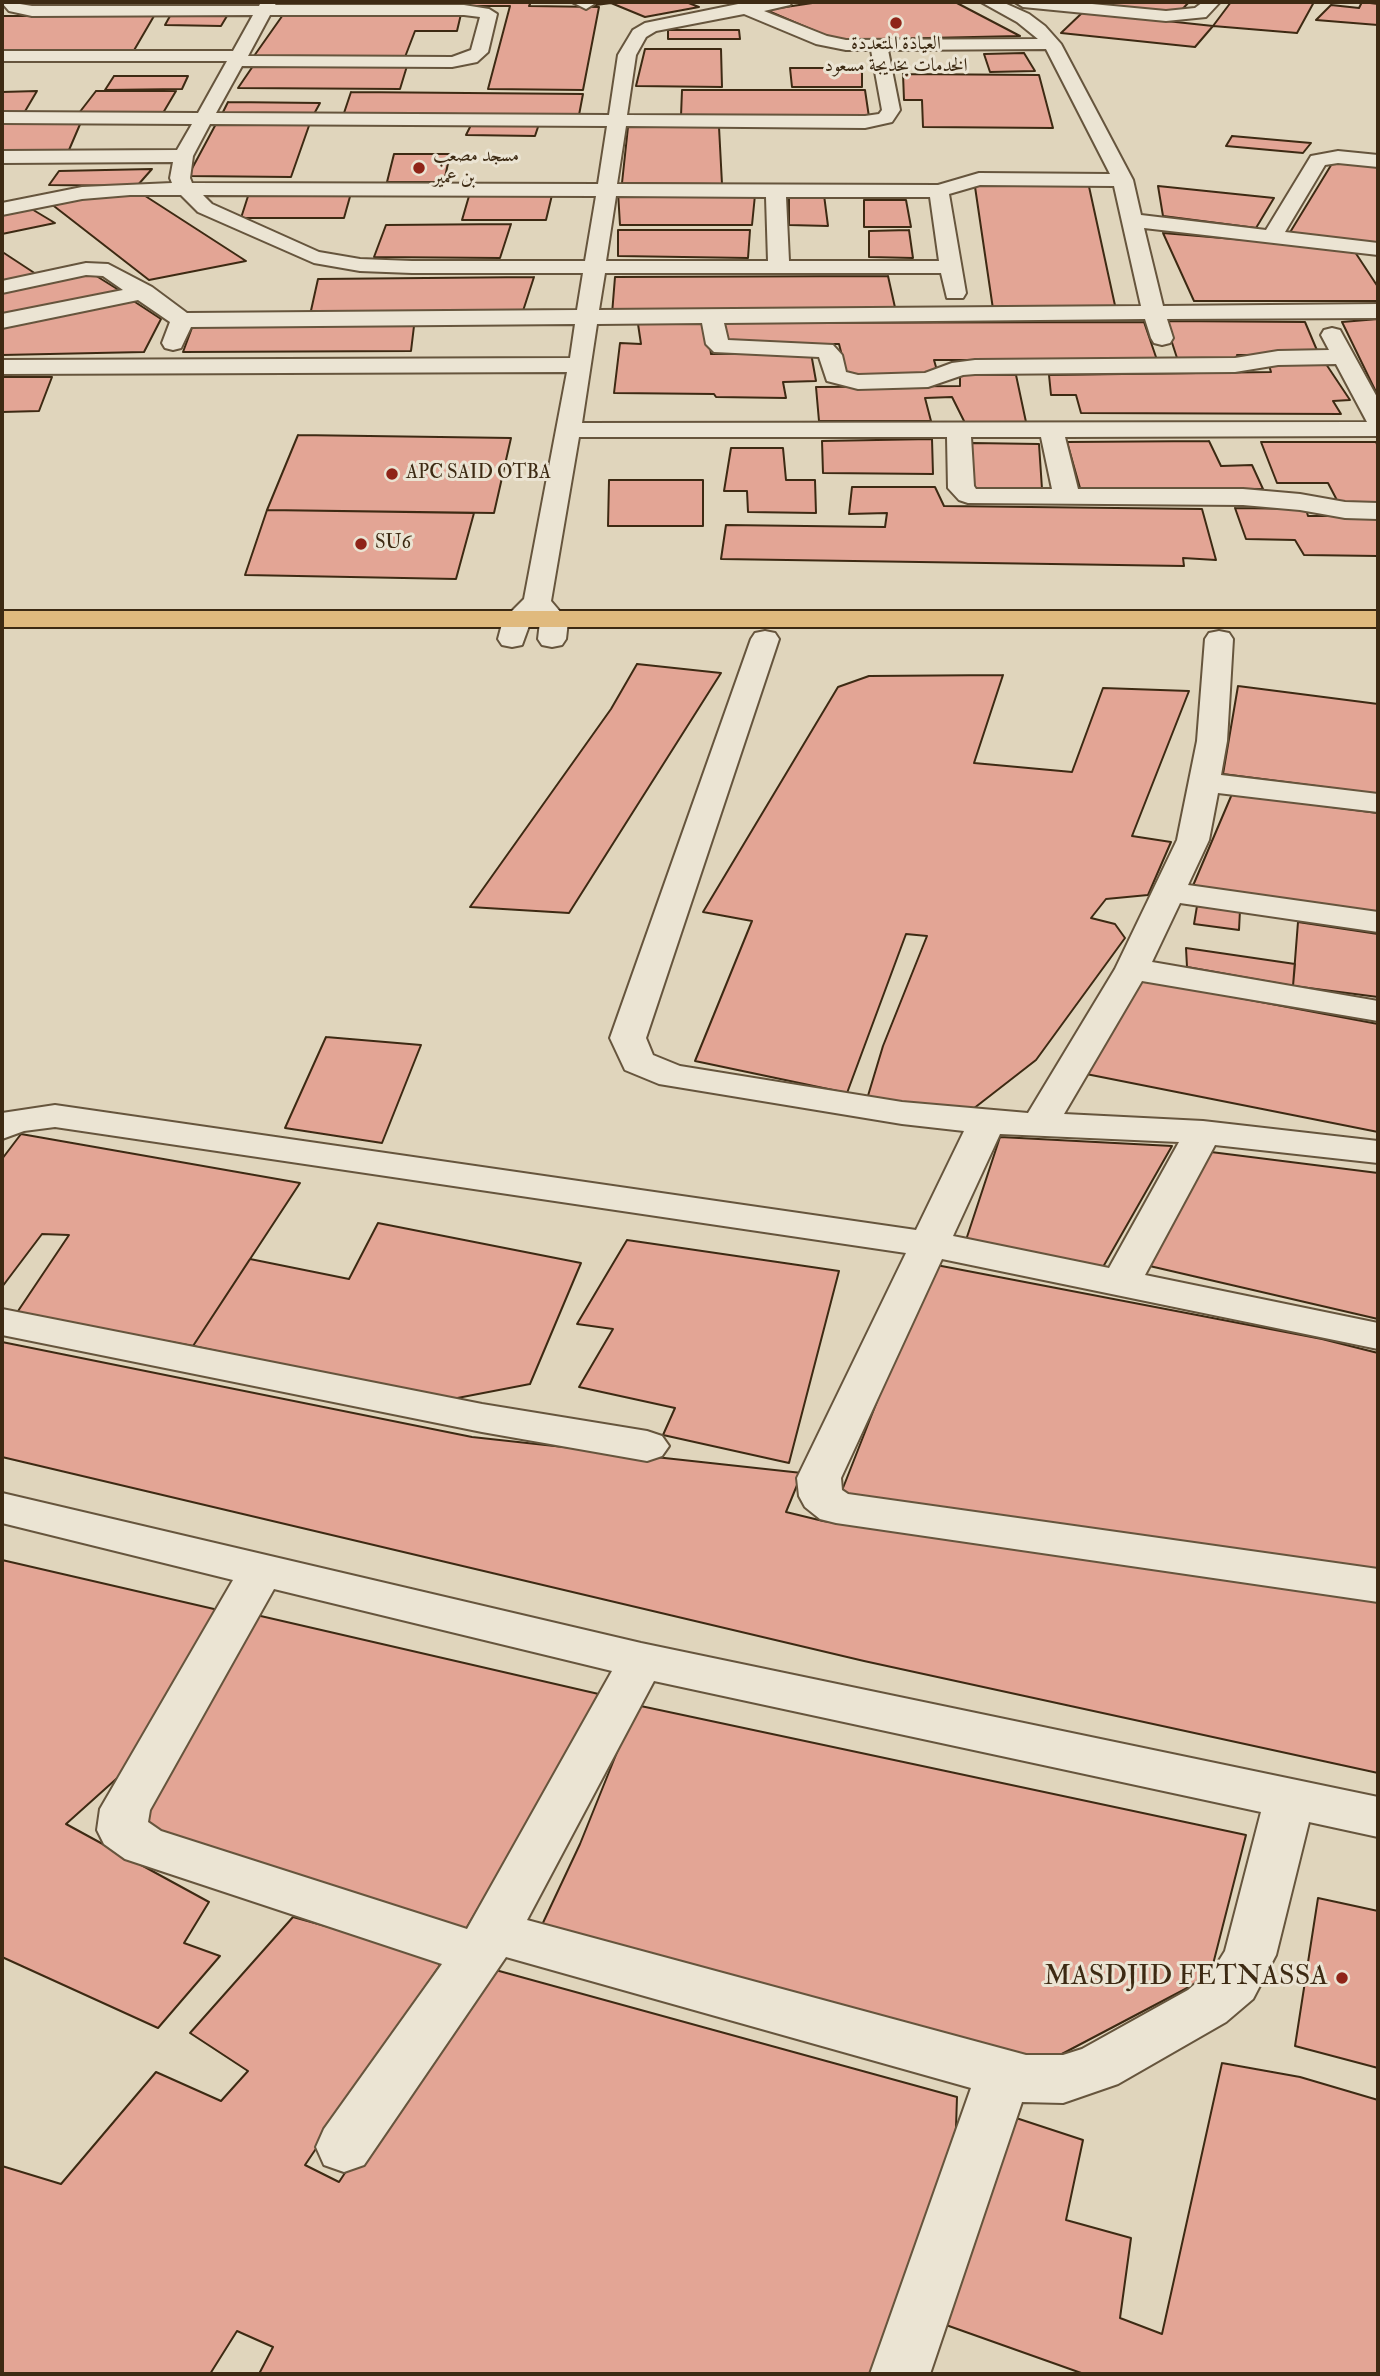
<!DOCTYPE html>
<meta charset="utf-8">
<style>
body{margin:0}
#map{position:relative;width:1380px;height:2376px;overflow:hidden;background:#e0d5bc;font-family:"IM FELL Double Pica",serif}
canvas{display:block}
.frame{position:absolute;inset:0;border:4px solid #3d2a13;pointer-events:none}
</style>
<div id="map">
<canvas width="1380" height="2376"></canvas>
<div class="frame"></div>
</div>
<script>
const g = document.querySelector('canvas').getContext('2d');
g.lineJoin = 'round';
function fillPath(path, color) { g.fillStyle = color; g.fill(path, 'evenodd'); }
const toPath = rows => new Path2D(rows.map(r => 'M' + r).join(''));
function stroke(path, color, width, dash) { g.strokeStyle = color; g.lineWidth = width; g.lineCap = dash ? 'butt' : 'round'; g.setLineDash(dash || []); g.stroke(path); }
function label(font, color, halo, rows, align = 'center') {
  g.font = font + ' "IM FELL Double Pica",Amiri,serif'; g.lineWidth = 6; g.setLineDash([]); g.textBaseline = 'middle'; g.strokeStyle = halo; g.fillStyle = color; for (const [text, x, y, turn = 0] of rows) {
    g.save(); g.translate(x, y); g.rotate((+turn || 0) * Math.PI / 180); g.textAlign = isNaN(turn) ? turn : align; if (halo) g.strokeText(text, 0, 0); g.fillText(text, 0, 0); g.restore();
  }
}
const building = toPath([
 [31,2,235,2,233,5,28,6,31,2],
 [280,2,351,2,349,5,277,5,280,2],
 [363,2,531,2,529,6,599,7,583,90,488,89,510,6,361,6,363,2],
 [587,2,686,2,699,7,645,17,611,3,596,5,587,2],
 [819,2,955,2,1020,36,836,40,766,10,819,2],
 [1070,2,1189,2,1178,14,1070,2],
 [1231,2,1314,2,1297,33,1213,26,1231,2],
 [1362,2,1378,4,1378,25,1316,20,1331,5,1359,8,1362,2],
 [285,12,461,14,457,31,415,31,405,57,254,56,285,12],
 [1083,12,1213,26,1195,47,1061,33,1083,12],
 [2,16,154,16,133,52,2,52,2,16],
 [170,16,227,16,221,26,165,25,170,16],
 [668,30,739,30,740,39,668,39,668,30],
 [645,49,721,49,722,87,636,86,645,49],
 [1024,53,1035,71,990,72,984,54,1024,53],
 [253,66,407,66,400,89,238,88,253,66],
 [790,68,862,68,862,87,792,87,790,68],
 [903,74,1039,75,1053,128,923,127,922,100,904,100,903,74],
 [114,76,188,76,182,89,105,90,114,76],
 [682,90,865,90,869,117,681,116,682,90],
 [37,91,24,113,2,113,2,92,37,91],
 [96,91,176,91,163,113,79,113,96,91],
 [351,92,583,94,579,115,344,113,351,92],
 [228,102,320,103,314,114,222,114,228,102],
 [311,120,291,177,188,176,217,122,311,120],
 [2,121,81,122,69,150,2,150,2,121],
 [539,124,535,136,466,135,471,125,539,124],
 [628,127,719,127,722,184,622,183,628,127],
 [1232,136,1311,143,1303,153,1226,146,1232,136],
 [394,154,450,154,444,182,387,182,394,154],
 [1333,162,1378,167,1378,244,1289,234,1333,162],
 [152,169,137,186,49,185,59,171,152,169],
 [974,180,1088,182,1116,310,993,309,974,180],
 [1158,186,1274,198,1256,228,1163,216,1158,186],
 [136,190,246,261,149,280,50,203,136,190],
 [618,192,755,195,752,225,620,225,618,192],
 [249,193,351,193,344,218,241,218,249,193],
 [552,195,546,220,462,220,469,196,552,195],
 [824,195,828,226,789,225,789,196,824,195],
 [864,200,906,200,911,227,864,227,864,200],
 [30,208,55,223,2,234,2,214,30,208],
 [511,224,500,258,374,257,386,225,511,224],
 [618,230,750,230,748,258,618,256,618,230],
 [909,230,913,258,869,257,869,231,909,230],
 [1163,233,1353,249,1378,287,1378,301,1194,301,1163,233],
 [2,253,4,253,36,274,2,282,2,253],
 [90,272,122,292,2,315,2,290,90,272],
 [888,276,896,312,612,314,615,277,888,276],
 [534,277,522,314,310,315,318,279,534,277],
 [132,300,161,319,144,352,2,355,2,326,132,300],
 [1378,319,1378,396,1342,322,1378,319],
 [1165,321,1305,322,1319,355,1237,355,1240,361,1178,361,1165,321],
 [1144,322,1157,360,934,360,938,374,847,375,839,344,725,344,724,323,1144,322],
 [638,324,707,324,711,354,811,353,816,381,783,382,786,398,716,397,714,394,614,393,620,343,641,344,638,324],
 [193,325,414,326,411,351,183,352,193,325],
 [1324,361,1350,400,1333,401,1341,414,1081,413,1076,395,1051,395,1049,375,1271,372,1268,362,1324,361],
 [960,375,1016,375,1026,422,965,423,952,397,925,398,931,421,819,421,816,387,960,386,960,375],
 [2,377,52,377,39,411,2,412,2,377],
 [298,435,511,438,494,513,267,510,298,435],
 [932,439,933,474,823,473,822,441,932,439],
 [1209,441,1221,466,1252,465,1263,489,1080,488,1067,442,1209,441],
 [1261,442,1376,442,1378,447,1378,506,1340,506,1328,483,1277,483,1261,442],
 [972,443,1039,444,1042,489,972,488,972,443],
 [731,448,783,448,786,480,815,480,816,513,748,512,747,491,724,491,731,448],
 [609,480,703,480,703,526,608,526,609,480],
 [852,487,935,487,944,506,1202,509,1216,560,1183,558,1184,566,721,559,726,525,885,527,887,513,849,514,852,487],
 [1235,508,1306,509,1308,516,1378,516,1378,556,1304,555,1295,540,1246,539,1235,508],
 [267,510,474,513,456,579,245,575,267,510],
 [637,664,721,673,569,913,470,907,611,709,637,664],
 [1003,675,974,763,1072,772,1103,688,1189,691,1132,836,1171,842,1148,895,1106,899,1091,918,1115,924,1125,938,1036,1060,973,1109,867,1099,883,1046,927,936,906,934,847,1093,695,1061,752,921,703,912,838,687,869,676,1003,675],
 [1238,686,1378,704,1378,794,1223,774,1238,686],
 [1232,794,1378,813,1378,916,1192,888,1232,794],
 [1197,906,1240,910,1239,930,1194,924,1197,906],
 [1298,922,1378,934,1378,997,1293,986,1298,922],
 [1186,948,1295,964,1293,986,1187,967,1186,948],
 [1133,978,1378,1024,1378,1132,1076,1072,1133,978],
 [326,1037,421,1045,382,1143,285,1128,326,1037],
 [21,1134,300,1183,193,1346,16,1314,69,1235,42,1234,2,1287,2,1159,21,1134],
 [1000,1137,1172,1146,1103,1267,966,1240,1000,1137],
 [1203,1151,1378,1173,1378,1319,1141,1264,1203,1151],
 [378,1223,581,1263,530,1384,447,1400,193,1346,250,1259,349,1279,378,1223],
 [627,1240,839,1271,789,1463,663,1435,675,1408,579,1387,613,1329,577,1324,627,1240],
 [931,1264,1322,1339,1378,1353,1378,1576,841,1493,931,1264],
 [2,1342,472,1437,802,1473,786,1512,823,1521,1378,1600,1378,1773,864,1661,2,1457,2,1342],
 [2,1560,227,1612,134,1763,66,1824,209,1902,184,1943,220,1956,158,2028,2,1957,2,1560],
 [252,1614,603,1695,463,1934,137,1826,252,1614],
 [636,1705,1246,1835,1210,1976,1039,2066,541,1927,580,1844,636,1705],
 [1318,1898,1378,1911,1378,2068,1295,2046,1318,1898],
 [293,1917,444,1959,305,2165,339,2182,481,1966,957,2097,954,2188,886,2374,259,2374,273,2347,237,2331,210,2374,2,2374,2,2166,61,2184,156,2072,221,2101,248,2071,190,2033,293,1917],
 [1222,2063,1300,2077,1378,2100,1378,2374,1084,2374,946,2325,1010,2116,1083,2140,1066,2220,1131,2238,1120,2318,1162,2334,1222,2063]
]);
fillPath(building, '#e3a595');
stroke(building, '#3d2a13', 2);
const minor = toPath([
 [4,2,21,2,20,4,32,6,259,6,261,2,277,2,275,5,464,5,489,9,497,14,488,52,477,62,452,67,242,66,216,113,609,115,618,55,633,30,645,23,743,3,792,2,790,5,764,11,827,36,846,40,1038,39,1017,22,981,2,1002,2,1029,14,1045,26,1061,44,1133,180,1141,215,1266,230,1311,156,1338,151,1378,155,1378,167,1338,163,1325,165,1285,232,1378,243,1378,255,1144,228,1163,306,1378,304,1378,318,1167,319,1173,338,1170,343,1162,345,1154,343,1151,338,1145,319,724,323,728,340,833,345,842,355,846,372,858,375,925,373,952,363,975,360,1235,358,1278,351,1329,350,1321,335,1324,330,1332,328,1340,330,1378,399,1378,436,1065,437,1078,489,1243,489,1300,494,1345,502,1378,503,1378,519,1345,518,1300,510,1243,505,968,503,959,500,948,488,947,437,579,437,551,601,568,621,566,639,562,645,552,647,542,645,538,639,540,622,536,618,530,623,522,645,512,647,502,645,498,639,503,620,524,599,567,372,2,374,2,360,570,358,575,324,191,327,181,348,173,350,165,348,162,343,170,322,138,300,2,328,2,314,123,290,103,276,86,275,2,293,2,281,86,263,108,264,152,287,187,313,577,310,583,273,412,273,360,271,314,263,198,212,181,195,130,195,82,199,2,215,2,203,82,187,172,183,170,178,173,162,2,163,2,151,177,150,192,124,2,123,2,112,198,113,227,61,2,61,2,51,233,51,253,15,32,16,9,11,3,4,4,2],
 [744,14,816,44,846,50,871,50,882,110,879,114,865,116,627,115,636,55,646,37,656,31,744,14],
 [270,15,464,15,480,17,471,50,452,57,248,56,270,15],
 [1046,49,1110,174,979,173,938,185,617,184,626,126,865,128,892,122,900,110,888,50,1046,49],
 [210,124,607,126,598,184,192,183,190,178,193,156,210,124],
 [980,185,1114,186,1141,306,599,310,605,273,941,273,947,298,963,298,966,293,949,194,980,185],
 [203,195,596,196,585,261,412,261,360,259,319,252,212,204,203,195],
 [616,196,766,197,768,261,606,261,616,196],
 [786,197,930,197,939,261,789,261,786,197],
 [702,323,706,344,714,352,819,357,827,381,858,389,928,387,963,375,975,374,1235,372,1278,365,1336,364,1367,422,582,423,597,324,702,323],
 [971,437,1041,437,1052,489,976,489,974,486,971,437],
 [572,2,593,2,594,4,586,9,572,2],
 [1015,2,1071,2,1166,11,1195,8,1203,2,1220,2,1206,17,1166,21,1023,7,1015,2],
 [765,631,775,633,779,639,646,1038,653,1055,680,1066,902,1102,1028,1113,1115,969,1177,840,1197,741,1205,639,1209,633,1219,631,1229,633,1233,639,1227,741,1221,775,1378,794,1378,812,1218,793,1209,840,1188,885,1378,912,1378,932,1180,903,1152,962,1378,1001,1378,1021,1142,981,1064,1114,1203,1121,1378,1141,1378,1163,1215,1145,1145,1275,1378,1323,1378,1349,942,1259,841,1478,842,1490,848,1494,1378,1569,1378,1602,836,1523,820,1519,805,1507,799,1496,797,1478,906,1253,55,1127,24,1131,2,1139,2,1113,55,1105,916,1230,964,1131,902,1124,659,1084,625,1070,610,1038,751,639,755,633,765,631],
 [1000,1134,1179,1142,1109,1268,953,1236,1000,1134],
 [2,1309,482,1404,647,1431,662,1436,669,1446,662,1456,647,1461,482,1432,2,1335,2,1309],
 [2,1493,641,1643,1378,1797,1378,1837,1309,1822,1276,1955,1253,1999,1226,2022,1118,2084,1063,2103,1022,2102,930,2374,870,2374,971,2088,506,1957,364,2165,344,2172,324,2165,316,2147,324,2129,442,1964,125,1859,104,1844,97,1830,100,1809,233,1580,2,1523,2,1493],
 [274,1589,612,1671,467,1929,161,1831,148,1822,150,1810,274,1589],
 [654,1681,1261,1812,1225,1951,1215,1967,1188,1990,1082,2049,1063,2055,1026,2055,527,1920,654,1681]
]);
const major = toPath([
 [2,611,1378,611,1378,627,2,627,2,611]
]);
stroke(minor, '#66553d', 4);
stroke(major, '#3d2a13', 4);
fillPath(minor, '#ebe4d3');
fillPath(major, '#e0ba7e');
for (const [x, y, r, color] of [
 [896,23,7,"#8f2418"],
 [419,168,7,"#8f2418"],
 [392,474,7,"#8f2418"],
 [361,544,7,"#8f2418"],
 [1342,1978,7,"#8f2418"]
]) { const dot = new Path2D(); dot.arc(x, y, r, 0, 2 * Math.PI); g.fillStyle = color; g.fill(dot); stroke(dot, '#ebe4d3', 2.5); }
label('19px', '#3d2a13', '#ebe4d3', [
 ["العيادة المتعددة",896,45,"center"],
 ["الخدمات بخديجة مسعود",896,67,"center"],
 ["مسجد مصعب",433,157],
 ["بن عمير",433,179],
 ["APC SAID OTBA",406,474],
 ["SU6",375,544]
], 'left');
label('28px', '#3d2a13', '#ebe4d3', [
 ["MASDJID FETNASSA",1328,1978]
], 'right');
</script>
